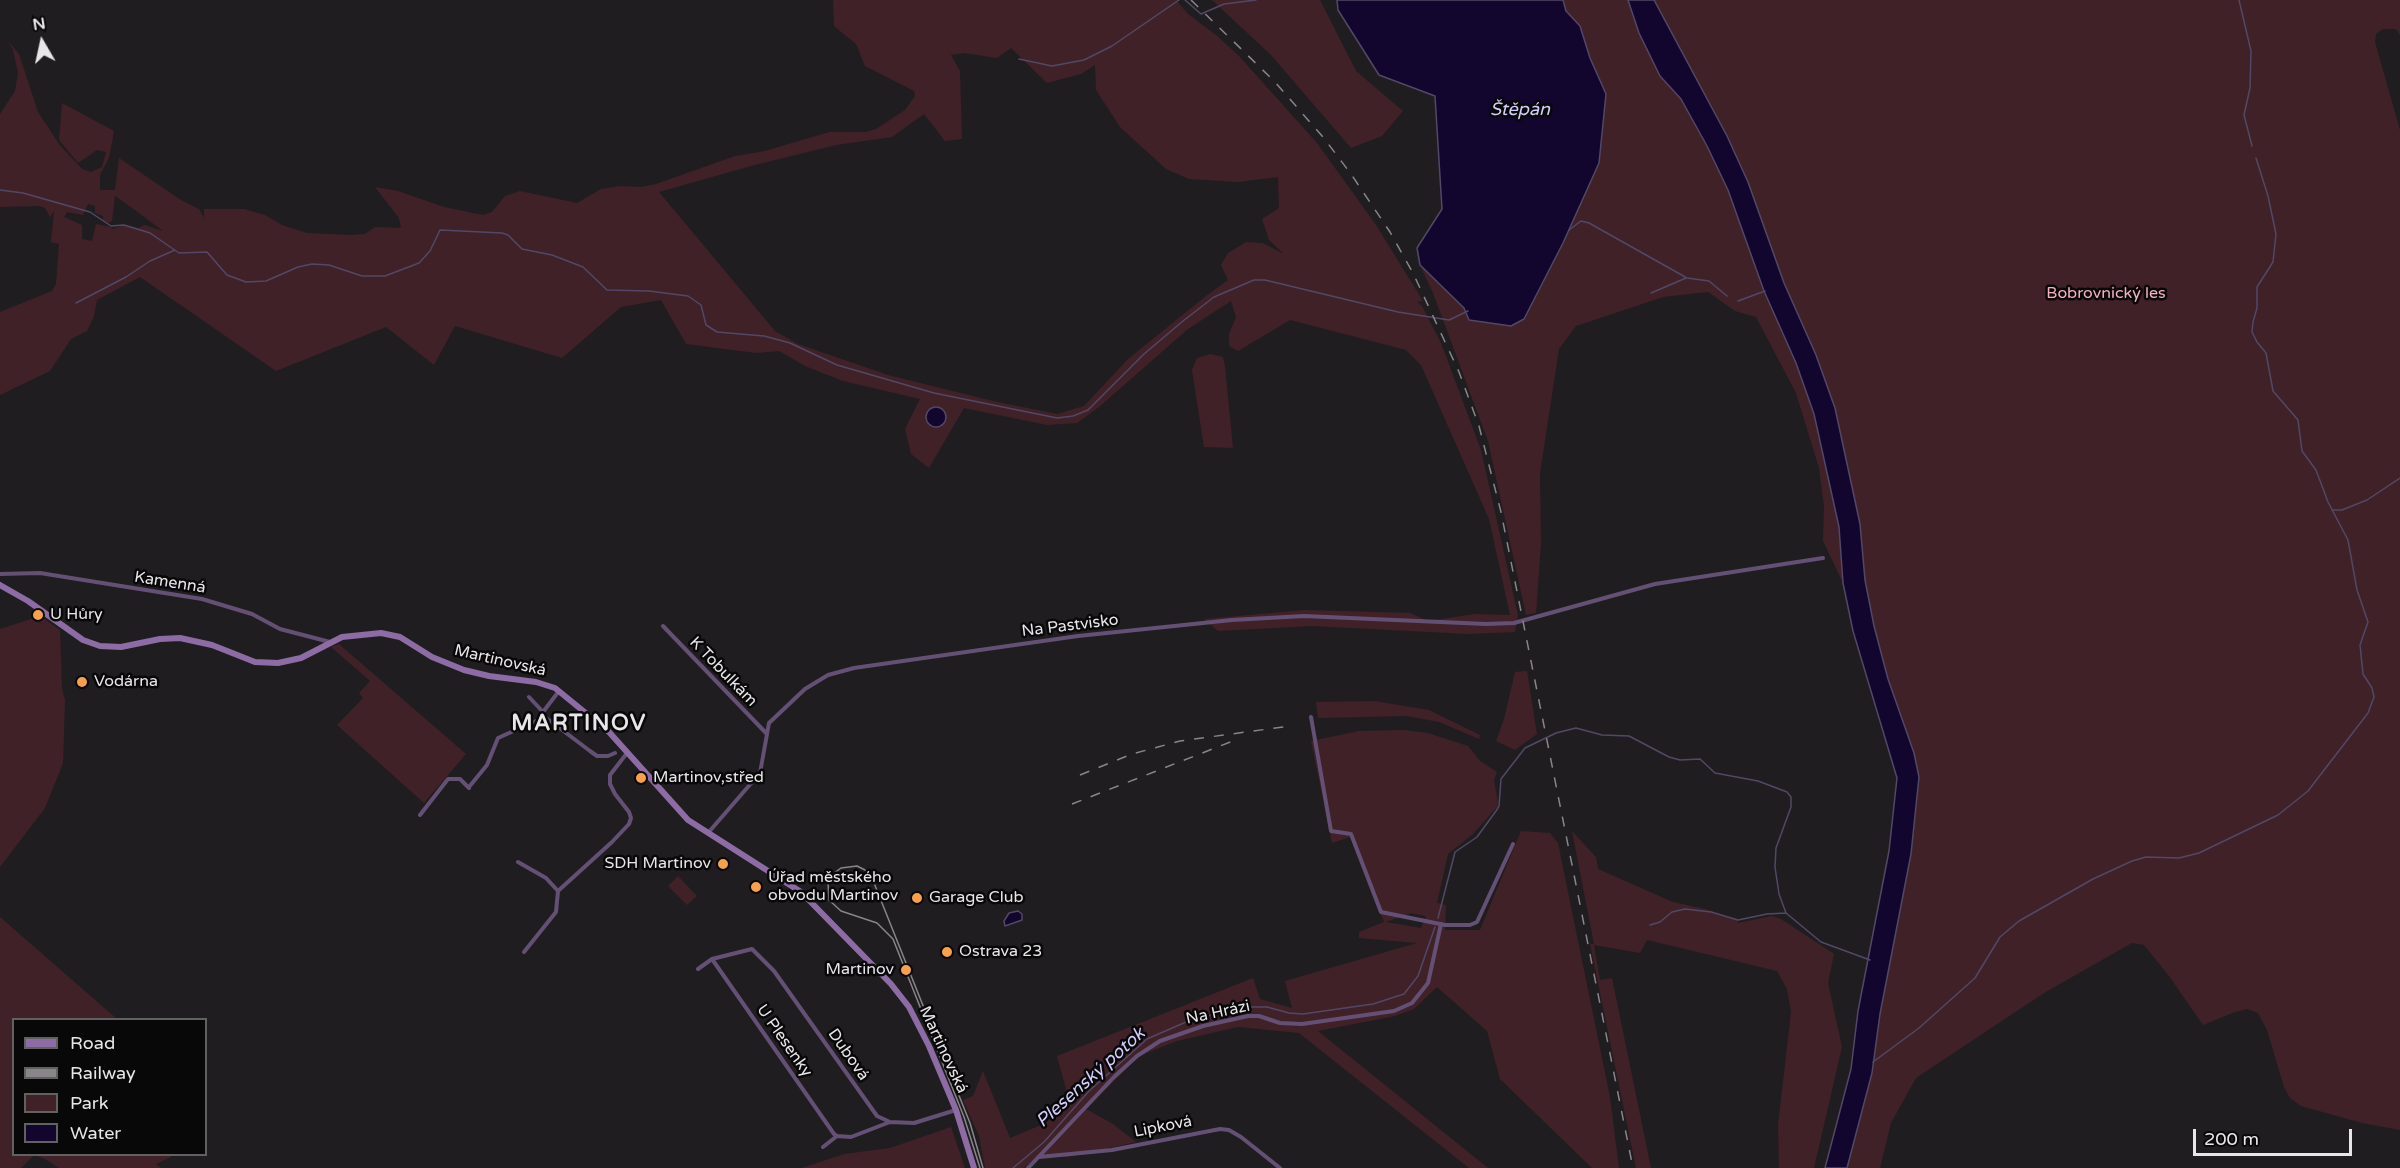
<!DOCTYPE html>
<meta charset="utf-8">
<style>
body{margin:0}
#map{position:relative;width:2400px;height:1168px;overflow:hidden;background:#201d20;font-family:"Varela Round",sans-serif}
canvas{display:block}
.legend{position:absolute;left:12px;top:1018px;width:195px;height:138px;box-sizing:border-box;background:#090809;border:2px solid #626162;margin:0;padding:8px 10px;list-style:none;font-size:18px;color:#e8e6e8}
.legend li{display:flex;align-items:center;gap:12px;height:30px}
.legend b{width:30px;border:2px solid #626162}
.north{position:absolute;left:12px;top:12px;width:60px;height:60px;-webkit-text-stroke:4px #090809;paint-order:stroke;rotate:351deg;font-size:16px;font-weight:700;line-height:24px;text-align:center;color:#e8e6e8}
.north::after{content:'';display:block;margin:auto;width:21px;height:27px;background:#e8e6e8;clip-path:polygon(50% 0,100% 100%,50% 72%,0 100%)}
.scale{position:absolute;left:2193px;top:1129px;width:159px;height:27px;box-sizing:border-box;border:3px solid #e8e6e8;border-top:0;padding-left:8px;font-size:18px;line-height:21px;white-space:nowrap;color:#e8e6e8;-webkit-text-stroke:4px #090809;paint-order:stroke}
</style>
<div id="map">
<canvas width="2400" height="1168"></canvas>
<ul class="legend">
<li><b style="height:8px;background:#8d6ca6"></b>Road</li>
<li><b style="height:8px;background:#888688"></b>Railway</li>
<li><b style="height:16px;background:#402128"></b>Park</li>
<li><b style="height:16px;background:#12052e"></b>Water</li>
</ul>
<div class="north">N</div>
<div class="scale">200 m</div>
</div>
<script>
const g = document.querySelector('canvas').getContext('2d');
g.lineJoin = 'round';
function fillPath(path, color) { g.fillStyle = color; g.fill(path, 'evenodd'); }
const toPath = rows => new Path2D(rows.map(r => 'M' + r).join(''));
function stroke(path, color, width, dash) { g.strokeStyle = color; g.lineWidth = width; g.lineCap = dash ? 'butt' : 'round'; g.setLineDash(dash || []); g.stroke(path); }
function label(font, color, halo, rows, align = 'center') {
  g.font = font + ' "Varela Round",sans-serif'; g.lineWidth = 5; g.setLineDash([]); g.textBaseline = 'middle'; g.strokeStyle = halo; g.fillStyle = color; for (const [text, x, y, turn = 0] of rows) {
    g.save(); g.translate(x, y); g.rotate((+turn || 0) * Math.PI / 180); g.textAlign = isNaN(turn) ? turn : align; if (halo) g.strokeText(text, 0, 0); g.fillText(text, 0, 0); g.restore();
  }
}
fillPath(toPath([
 [833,0,1176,0,1188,14,1216,35,1239,56,1317,143,1376,225,1423,301,1417,302,1422,306,1441,343,1481,450,1518,615,1515,632,1468,634,1312,626,1218,631,1204,619,1305,610,1410,613,1428,621,1475,614,1510,615,1489,519,1421,365,1406,350,1290,320,1238,351,1229,346,1229,334,1236,317,1231,301,1188,329,1099,407,1077,423,1047,425,964,408,929,468,911,454,905,429,920,399,843,381,805,366,779,351,756,353,686,344,661,300,621,307,562,358,455,326,434,365,386,327,276,371,140,277,97,300,94,316,87,331,71,339,50,371,0,395,0,312,52,291,56,284,59,244,51,242,54,211,50,217,45,208,39,206,0,207,0,114,15,91,18,73,13,50,8,41,19,54,38,112,59,144,82,169,91,172,102,167,106,152,97,150,78,163,59,140,62,103,114,131,109,158,100,175,100,190,115,190,119,158,181,200,199,209,204,218,204,209,244,209,265,215,282,225,307,233,351,235,365,234,375,227,401,228,399,218,375,187,398,191,444,207,483,215,492,212,505,196,520,191,577,203,601,189,620,186,641,187,656,184,735,156,765,151,829,132,866,132,876,129,905,110,915,96,914,91,865,66,856,44,834,26],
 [1011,48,1047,83,1081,74,1095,65,1096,90,1120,127,1166,169,1189,179,1238,182,1278,177,1279,208,1262,219,1269,240,1284,254,1263,243,1246,242,1228,253,1221,265,1228,280,1206,296,1128,359,1084,406,1057,414,993,401,888,375,798,344,775,331,659,192,751,166,836,145,892,137,924,114,945,141,962,139,960,71,951,55,964,53,997,58],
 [115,196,135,210,163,231,145,225,138,228,125,225,112,229,111,227,96,224,92,241,82,239,82,225,64,217,67,212,83,215,88,204,95,206,95,213,103,216,103,220,109,223,112,221],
 [1212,0,1320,0,1356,71,1403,111,1382,136,1351,148,1271,55],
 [1563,0,1628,0,1639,33,1660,76,1681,99,1707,146,1728,190,1764,291,1796,363,1814,414,1839,527,1843,583,1823,541,1824,506,1819,468,1796,393,1756,317,1735,311,1708,292,1663,297,1576,326,1559,349,1540,473,1541,544,1536,613,1526,615,1488,441,1433,293,1420,265,1464,308,1469,320,1524,319,1563,243,1599,163,1606,94,1590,58,1580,26,1566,11],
 [1654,0,2400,0,2400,35,2396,29,2383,29,2376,34,2375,42,2400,130,2400,1130,2362,1123,2301,1106,2290,1098,2284,1087,2267,1030,2258,1013,2247,1009,2235,1012,2203,1025,2169,976,2144,945,2132,943,2044,993,1916,1078,1891,1123,1880,1168,1847,1168,1872,1073,1880,1014,1911,854,1919,777,1914,753,1888,679,1874,626,1816,355,1784,283,1727,136],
 [1210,354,1223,357,1225,366,1233,448,1204,447,1192,370,1197,358],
 [40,616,60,630,62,689,65,700,63,763,45,808,0,867,0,629],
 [339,644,466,754,424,803,337,725,363,698,359,693,370,681,331,647],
 [1527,671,1537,734,1515,750,1496,741,1504,719,1515,672],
 [1374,701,1429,710,1480,735,1479,739,1439,722,1407,716,1318,718,1316,702],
 [1404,730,1428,733,1468,746,1480,761,1497,772,1494,780,1498,803,1497,807,1473,834,1448,854,1437,903,1446,905,1445,930,1480,930,1521,831,1550,833,1558,843,1610,1097,1619,1168,1592,1168,1500,1079,1487,1031,1437,987,1414,1009,1395,1016,1318,1031,1488,1168,1469,1168,1299,1033,1238,1027,1177,1041,1139,1056,1086,1109,1113,1124,1136,1142,1068,1157,1039,1155,1024,1168,985,1168,979,1136,963,1100,973,1096,983,1071,1010,1138,1046,1123,1069,1100,1057,1056,1253,978,1260,999,1292,1008,1285,981,1417,943,1359,938,1359,932,1384,922,1350,837,1332,843,1311,741,1359,731],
 [1411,913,1426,916,1421,928,1386,922],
 [1572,831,1596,857,1598,869,1673,902,1709,910,1737,920,1738,923,1772,916,1781,919,1834,954,1828,983,1842,1047,1814,1168,1779,1168,1778,1125,1791,1012,1787,989,1777,971,1647,940,1640,953,1594,945,1600,980,1612,978,1651,1168,1636,1168,1590,944,1594,944],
 [678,876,697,896,687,905,668,886],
 [0,917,117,1019,14,1020,14,1154,170,1155,171,1157,156,1164,161,1168,59,1168,45,1159,34,1155,21,1168,0,1168],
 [951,1127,965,1168,802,1168,844,1154,890,1148]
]), '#402128');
const water = toPath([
 [1337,0,1563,0,1566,11,1580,26,1590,58,1606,94,1599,163,1563,243,1524,319,1511,326,1469,320,1464,308,1420,265,1417,248,1442,209,1435,96,1379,75,1338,10,1337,0],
 [1628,0,1654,0,1727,136,1748,182,1784,283,1816,355,1835,408,1860,524,1865,580,1874,626,1888,679,1914,753,1919,777,1911,854,1880,1014,1872,1073,1847,1168,1825,1168,1851,1069,1858,1011,1889,851,1897,778,1853,631,1843,583,1839,527,1814,414,1796,363,1764,291,1728,190,1707,146,1681,99,1660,76,1639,33,1628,0],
 '926 417a10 10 0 1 1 20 0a10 10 0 1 1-20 0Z',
 [1018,911,1022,914,1022,920,1005,926,1004,921,1009,913,1018,911]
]);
fillPath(water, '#12052e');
stroke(water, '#524866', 1.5);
stroke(toPath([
 [1185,0,1201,14,1224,4,1256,0],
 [2239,0,2251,51,2250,88,2244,115,2252,146],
 [1019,59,1052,66,1084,60,1112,46,1179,0],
 [0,190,23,193,90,212,111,226,124,225,150,233,179,253,207,252,227,275,246,282,266,281,298,267,312,264,329,265,362,276,385,276,419,263,430,251,440,230,502,233,508,235,522,249,552,255,583,267,607,290,649,291,688,296,701,305,706,325,717,332,764,336,790,343,837,365,934,393,1057,418,1073,416,1088,410,1144,354,1183,321,1214,297,1254,280,1265,280,1398,312,1449,320,1468,311],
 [1569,230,1581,221,1589,223,1687,278,1709,281,1727,296],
 [1651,293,1686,278],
 [1738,301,1765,291],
 [76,303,126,277,150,261,175,250],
 [2332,510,2342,510,2367,500,2400,478],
 [1438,918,1455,852,1477,837,1496,811,1499,806,1501,779,1525,748,1556,733,1576,728,1602,735,1629,736,1669,757,1680,760,1700,759,1715,773,1758,781,1787,792,1791,797,1791,807,1776,848,1775,867,1779,894,1786,913,1821,942,1870,960],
 [1650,925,1660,922,1672,912,1685,909,1711,912,1738,920,1767,914,1786,913],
 [1873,1062,1919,1028,1975,978,2000,937,2019,921,2093,879,2132,861,2146,857,2179,858,2199,853,2278,815,2308,791,2368,713,2374,697,2372,688,2363,674,2360,645,2368,622,2357,590,2348,540,2328,502,2316,470,2302,451,2298,420,2273,391,2266,353,2257,342,2252,332,2253,322,2257,308,2257,287,2273,262,2276,234,2268,196,2256,158],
 [1013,1168,1044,1142,1089,1091,1147,1039,1186,1022,1242,1007,1267,1007,1289,1013,1303,1014,1373,1004,1404,994,1418,976,1435,927]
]), '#524866', 1.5);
stroke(toPath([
 [0,574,40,573,202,599,252,614,280,629,330,642],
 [663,626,766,733],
 [529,697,543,712,545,717,590,751,597,756,608,756,615,753],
 [543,712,559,691],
 [1311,717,1331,831,1351,834,1381,912,1445,925,1470,925,1477,922,1513,844],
 [469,787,487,765,498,738,545,717],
 [420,815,448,779,460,779,469,788],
 [708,833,760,773,769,723,805,689,828,675,854,668,1078,636,1232,620,1304,616,1486,624,1514,623,1655,584,1823,558],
 [518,862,546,878,558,891],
 [524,952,556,912,558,891,612,842,629,824,631,818,629,812,615,794,610,784,610,775,627,753],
 [712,959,834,1134,837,1136,851,1137,890,1122],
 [698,969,712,959,752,949,774,971,877,1116,890,1122,914,1123,956,1110],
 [823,1147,837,1136],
 [1039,1157,1112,1150,1220,1129,1229,1130,1241,1137,1280,1168],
 [1028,1168,1114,1077,1137,1056,1160,1041,1203,1026,1248,1016,1259,1016,1280,1023,1302,1024,1394,1011,1412,1003,1428,983,1441,924]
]), '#645074', 4);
stroke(toPath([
 [0,585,28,601,83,640,100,646,121,647,160,639,180,638,212,645,255,662,278,663,301,658,342,637,381,633,400,637,432,657,464,670,489,676,536,682,555,688,609,732,688,820,801,892,891,984,909,1007,929,1046,956,1110,974,1168]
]), '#8d6ca6', 6);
stroke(toPath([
 [980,1168,964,1117,893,939,877,923,841,911,829,900,828,882,833,874,841,868,857,866,865,870,872,878,970,1123,983,1168]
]), '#888688', 1.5);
stroke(toPath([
 [1191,0,1274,81,1323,137,1351,174,1390,232,1413,273,1459,372,1479,426,1501,512,1633,1168],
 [1080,775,1132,754,1180,741,1290,726],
 [1072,804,1238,739]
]), '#888688', 1.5, [10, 10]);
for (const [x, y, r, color] of [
 [38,615,6,"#f8a14a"],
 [82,682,6,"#f8a14a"],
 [641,778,6,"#f8a14a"],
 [723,864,6,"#f8a14a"],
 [756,887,6,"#f8a14a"],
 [917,898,6,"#f8a14a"],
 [947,952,6,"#f8a14a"],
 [906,970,6,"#f8a14a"]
]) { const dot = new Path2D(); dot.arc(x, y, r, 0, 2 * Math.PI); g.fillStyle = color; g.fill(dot); stroke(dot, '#090809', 2); }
label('16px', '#f8b0be', '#090809', [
 ["Bobrovnický les",2106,294]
]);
label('16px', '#e8e6e8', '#090809', [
 ["Kamenná",170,583,9],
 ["Na Pastvisko",1070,626,-7],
 ["Martinovská",500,661,13],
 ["K Tobulkám",723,672,46],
 ["Na Hrázi",1218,1013,-12],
 ["U Plesenky",784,1041,55],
 ["Martinovská",943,1050,65],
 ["Dubová",848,1055,55],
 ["Lipková",1163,1127,-11]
]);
label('16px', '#e8e6e8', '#090809', [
 ["U Hůry",50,615],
 ["Vodárna",94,682],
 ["Martinov,střed",653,778],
 ["SDH Martinov",711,864,"right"],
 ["Úřad městského",768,878],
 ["obvodu Martinov",768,896],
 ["Garage Club",929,898],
 ["Ostrava 23",959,952],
 ["Martinov",894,970,"right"]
], 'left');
label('italic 18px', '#d3cdfc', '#090809', [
 ["Štěpán",1520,110],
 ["Plesenský potok",1091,1078,-42]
]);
g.letterSpacing = '1.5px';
label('bold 22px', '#e8e6e8', '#090809', [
 ["MARTINOV",579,724]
]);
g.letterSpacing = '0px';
</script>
